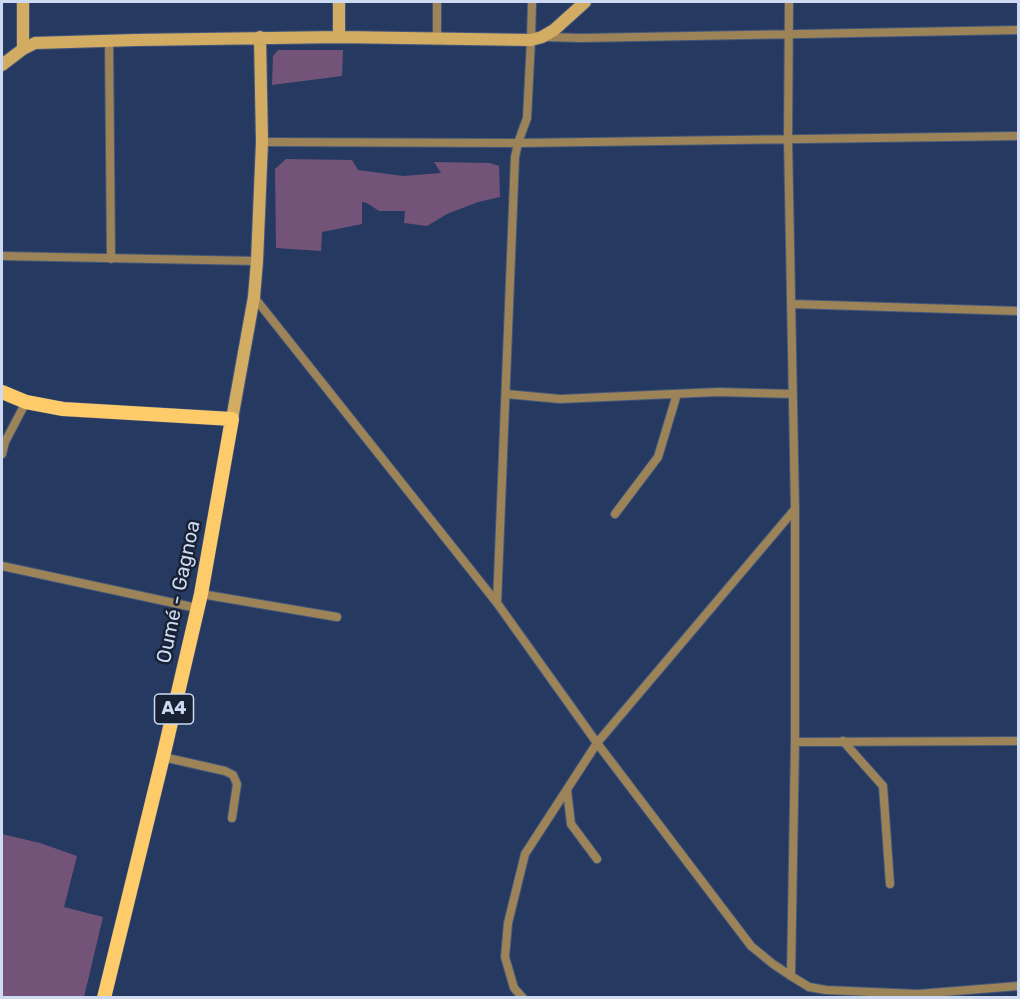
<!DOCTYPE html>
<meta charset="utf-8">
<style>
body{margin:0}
#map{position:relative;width:1020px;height:999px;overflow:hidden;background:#263a61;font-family:Rubik,sans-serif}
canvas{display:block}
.frame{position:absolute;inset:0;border:3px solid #cddaf2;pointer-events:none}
</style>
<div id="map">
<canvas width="1020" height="999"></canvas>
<div class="frame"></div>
</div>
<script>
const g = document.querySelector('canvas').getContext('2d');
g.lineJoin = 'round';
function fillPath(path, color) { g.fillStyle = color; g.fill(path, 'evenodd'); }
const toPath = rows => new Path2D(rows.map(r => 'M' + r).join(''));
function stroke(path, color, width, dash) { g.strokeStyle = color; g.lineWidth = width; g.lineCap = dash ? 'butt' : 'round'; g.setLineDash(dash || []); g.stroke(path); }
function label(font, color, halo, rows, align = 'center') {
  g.font = font + ' Rubik,sans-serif'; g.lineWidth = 5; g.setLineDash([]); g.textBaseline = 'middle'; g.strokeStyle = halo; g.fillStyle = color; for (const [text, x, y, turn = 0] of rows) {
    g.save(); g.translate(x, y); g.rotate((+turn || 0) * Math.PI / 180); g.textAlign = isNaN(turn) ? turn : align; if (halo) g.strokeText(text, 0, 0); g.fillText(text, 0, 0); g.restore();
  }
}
fillPath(toPath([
 [278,50,343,50,342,76,272,85,273,56],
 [286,159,352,160,358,170,403,176,441,173,434,162,490,163,499,166,500,197,478,202,447,214,427,226,404,223,405,211,379,211,367,203,362,202,362,224,322,232,321,251,276,248,275,169],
 [2,834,40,843,77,856,64,907,103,917,84,997,2,997]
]), '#735478');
const street = toPath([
 [437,2,437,38],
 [789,2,788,139,795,509,795,742,791,976],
 [543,37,582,38,1018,30],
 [109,41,111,259],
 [262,142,518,143,1018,136],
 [2,256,257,261],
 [254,297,497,603,597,743,751,946,773,964,791,976,809,987,826,990,918,994,1018,986],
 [792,304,1018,311],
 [506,394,560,399,718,392,792,394],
 [2,454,5,442,26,402],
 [615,514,658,457,677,394],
 [2,566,197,608],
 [201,594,337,617],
 [497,603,515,157,518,143,527,118,531,40,532,2],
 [843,741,883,786,890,884],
 [795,742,1018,741],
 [163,757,225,771,233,775,237,784,232,818],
 [567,790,571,824,597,859],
 [523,998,514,988,505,957,508,923,525,854,597,743,795,509]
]);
const secondary = toPath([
 [23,2,23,49],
 [339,2,339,37],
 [2,65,23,49,35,43,136,40,339,37,531,40,542,37,554,30,585,2],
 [232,419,254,297,257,261,262,142,260,37]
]);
const primary = toPath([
 [2,392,26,402,63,409,232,419,201,594,163,757,104,998]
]);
stroke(street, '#44577b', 10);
stroke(secondary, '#44577b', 14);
stroke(primary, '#44577b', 15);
stroke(street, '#9c8458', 8);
stroke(secondary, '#d3ac63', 12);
stroke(primary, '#fdcb6a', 14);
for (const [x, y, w] of [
 [174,709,39]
]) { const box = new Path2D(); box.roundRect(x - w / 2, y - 15, w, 30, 4.5); g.fillStyle = '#192234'; g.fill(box); stroke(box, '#cddaf2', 1.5); }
label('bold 18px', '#cddaf2', null, [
 ["A4",174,709]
]);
label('20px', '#cddaf2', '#192234', [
 ["Oumé - Gagnoa",179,592,-78]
]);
</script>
